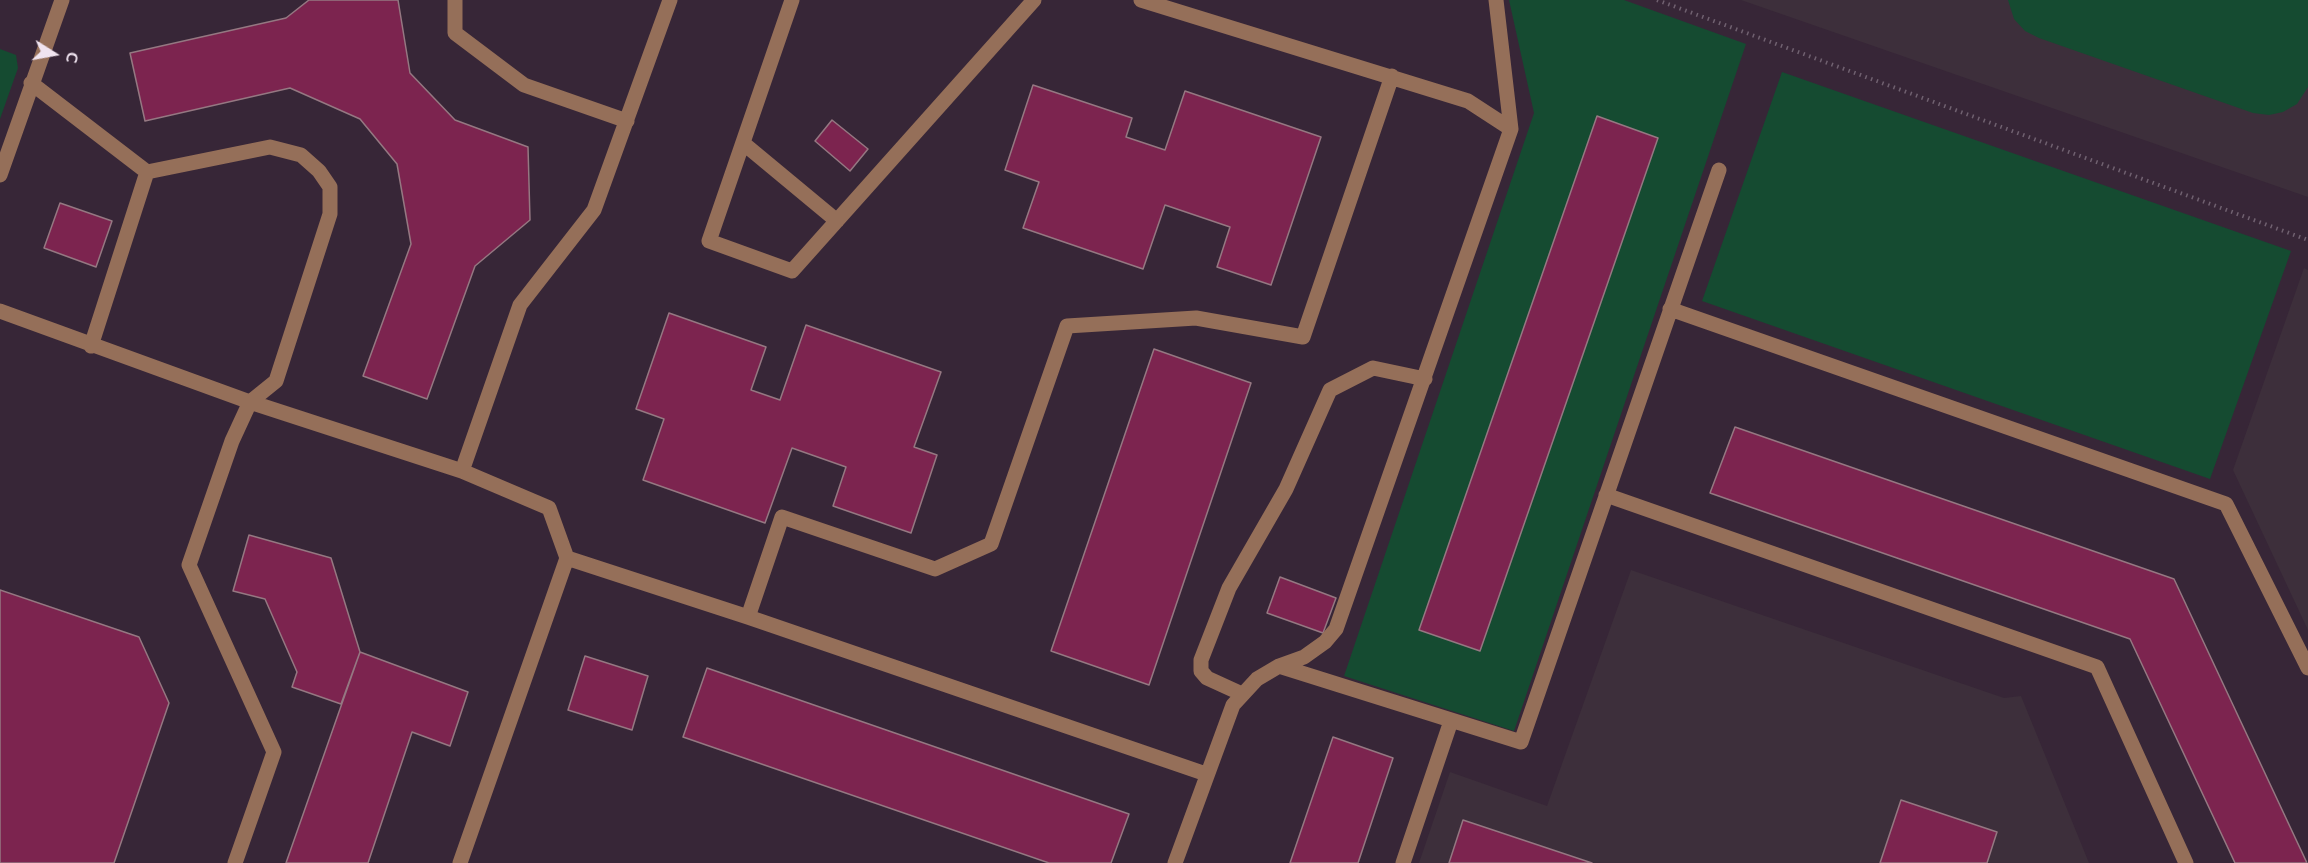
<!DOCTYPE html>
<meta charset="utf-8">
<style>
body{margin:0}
#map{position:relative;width:2308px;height:863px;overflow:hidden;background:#372637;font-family:"Nunito Sans",sans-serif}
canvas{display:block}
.north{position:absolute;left:24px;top:24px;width:60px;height:60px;-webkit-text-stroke:4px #372637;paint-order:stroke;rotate:101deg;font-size:16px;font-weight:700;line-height:24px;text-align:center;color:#f0e4f0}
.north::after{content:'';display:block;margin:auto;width:21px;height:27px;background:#f0e4f0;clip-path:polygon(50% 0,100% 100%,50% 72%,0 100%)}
</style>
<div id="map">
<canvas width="2308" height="863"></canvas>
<div class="north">С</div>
</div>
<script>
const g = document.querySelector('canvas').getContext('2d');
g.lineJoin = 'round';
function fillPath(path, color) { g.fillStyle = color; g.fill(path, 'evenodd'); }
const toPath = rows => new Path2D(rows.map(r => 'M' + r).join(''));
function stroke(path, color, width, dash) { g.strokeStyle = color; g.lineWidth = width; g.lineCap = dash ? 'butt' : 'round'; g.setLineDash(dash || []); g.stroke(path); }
fillPath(toPath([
 [1741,0,2308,0,2308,197,1839,34],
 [2304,268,2308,270,2308,630,2233,470],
 [1631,570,2004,698,2021,696,2089,863,1419,863,1450,772,1547,806]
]), '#3d2f3b');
fillPath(toPath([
 [1509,0,1624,0,1746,44,1514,731,1344,676,1534,113],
 [2008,0,2308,0,2308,87,2297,104,2283,112,2269,115,2253,113,2039,38,2025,31,2014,19],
 [0,49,16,55,18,68,0,119],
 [1782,72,2291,251,2210,479,1702,301]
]), '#154b31');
const building = toPath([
 [309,0,398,0,410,73,455,120,528,147,530,220,475,266,427,399,363,376,411,244,397,164,360,119,290,88,145,121,130,53,286,18,309,0],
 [1033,85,1132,118,1126,137,1165,150,1185,91,1321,137,1271,285,1217,267,1230,227,1165,205,1143,269,1023,228,1039,182,1005,170,1033,85],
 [1597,116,1658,138,1480,651,1419,630,1597,116],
 [832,120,868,149,850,171,815,141,832,120],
 [60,203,112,221,96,267,44,248,60,203],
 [669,313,766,347,751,390,780,400,806,325,941,372,914,447,937,455,911,533,833,506,846,467,792,448,765,523,643,480,664,419,636,409,669,313],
 [1154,349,1251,383,1149,685,1051,651,1154,349],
 [1735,427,2174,579,2307,863,2235,863,2130,639,1710,493,1735,427],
 [249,535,331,558,360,652,341,704,292,687,297,672,265,599,233,591,249,535],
 [1280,577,1336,598,1323,633,1267,613,1280,577],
 [0,590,139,637,169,703,114,863,0,863,0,590],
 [360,652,468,692,450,746,412,732,368,863,286,863,360,652],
 [585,656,648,676,632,730,568,710,585,656],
 [707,668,1129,814,1111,863,1049,863,683,737,707,668],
 [1333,737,1393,758,1358,863,1290,863,1333,737],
 [1901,800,1997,832,1987,863,1880,863,1901,800],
 [1463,820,1592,863,1449,863,1463,820]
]);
fillPath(building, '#7c244f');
stroke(building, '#957882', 1.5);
stroke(toPath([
 [1657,0,2308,240]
]), '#706170', 4, [1.5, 4.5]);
stroke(toPath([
 [455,0,455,33,524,85,627,121],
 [792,0,709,241,792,271,1034,0],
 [1141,0,1468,101,1511,129],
 [743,143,837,221],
 [0,175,62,0],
 [1670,309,2226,504,2308,668],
 [0,311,250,402,276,381,330,214,330,187,319,171,301,155,270,147,147,172,31,83],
 [91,346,147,172],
 [462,471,520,305,594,210,670,0],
 [1606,495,2097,667,2186,863],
 [567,558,748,617,1206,774],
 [748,617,782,517,935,569,991,544,1067,326,1196,318,1303,337,1392,76],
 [1279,666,1521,742,1719,170],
 [1242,694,1207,678,1201,671,1201,660,1229,588,1286,489,1330,390,1373,368,1425,379],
 [235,863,274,752,189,565,232,441,250,402,462,471,549,508,567,558,460,863],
 [1175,863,1233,705,1257,679,1279,666,1304,657,1325,642,1336,629,1511,129,1496,0],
 [1403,863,1451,721]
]), '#956f59', 15);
</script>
